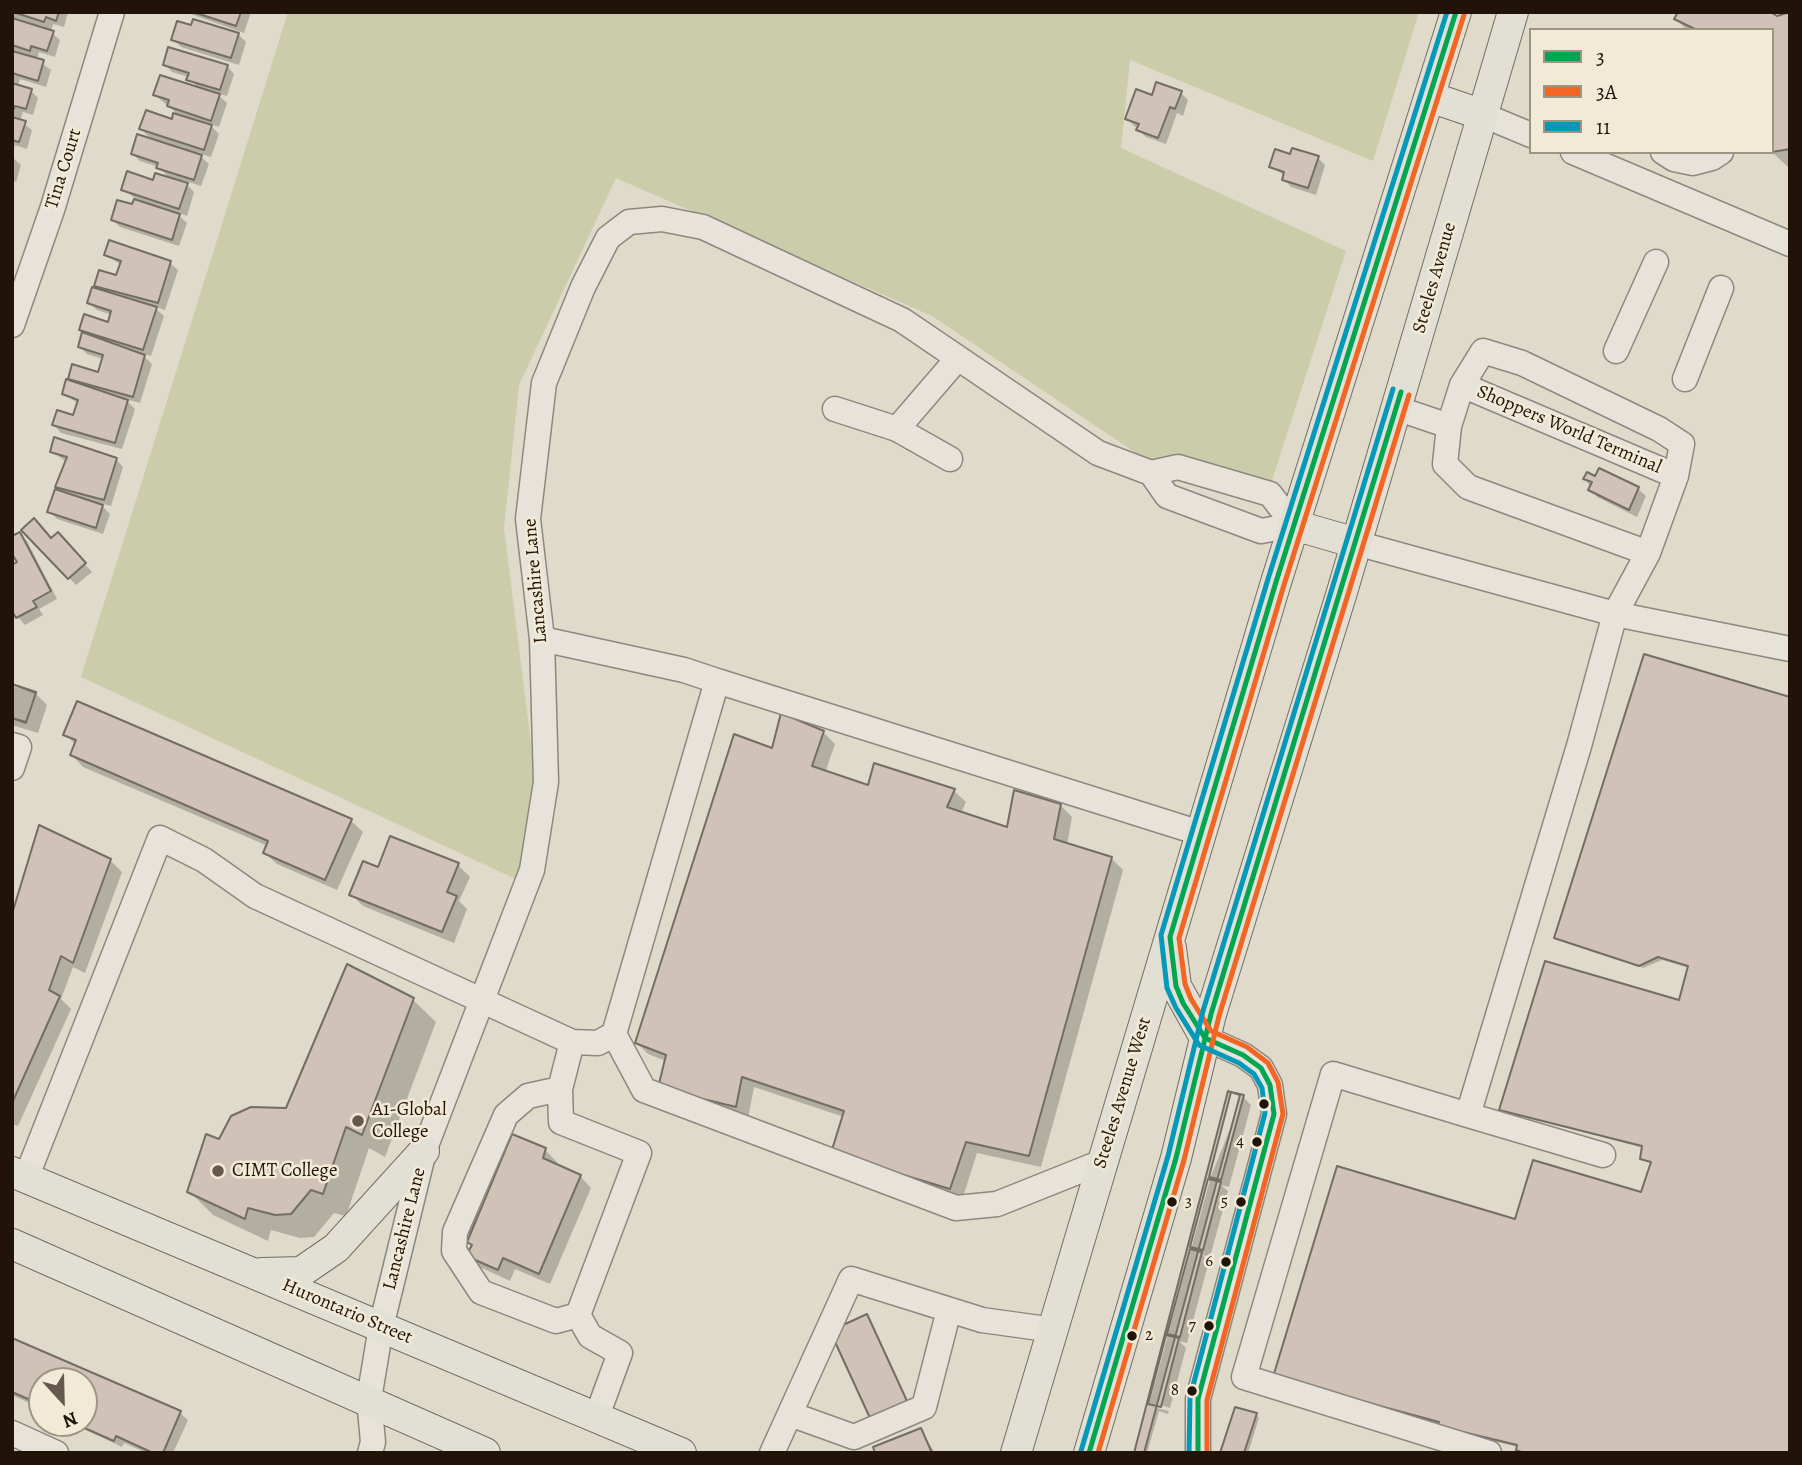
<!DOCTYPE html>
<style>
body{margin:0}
#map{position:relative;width:1802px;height:1465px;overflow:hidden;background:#dfdac9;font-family:Alegreya,serif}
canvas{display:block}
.frame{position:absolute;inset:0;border:14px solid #221308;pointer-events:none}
.legend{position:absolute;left:1529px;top:28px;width:245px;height:126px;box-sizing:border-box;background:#f0ead6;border:2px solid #9e9484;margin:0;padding:9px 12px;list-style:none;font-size:21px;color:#221308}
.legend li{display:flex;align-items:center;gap:14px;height:35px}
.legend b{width:35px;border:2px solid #9e9484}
.north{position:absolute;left:28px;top:1367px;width:70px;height:70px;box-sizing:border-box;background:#f0ead6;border:2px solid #9e9484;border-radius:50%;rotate:158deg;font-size:19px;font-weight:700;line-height:28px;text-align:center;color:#221308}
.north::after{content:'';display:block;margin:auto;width:24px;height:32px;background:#64594c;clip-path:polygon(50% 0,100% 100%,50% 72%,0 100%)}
</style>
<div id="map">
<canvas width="1802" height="1465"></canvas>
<div class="frame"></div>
<ul class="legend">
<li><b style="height:9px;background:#00a651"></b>3</li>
<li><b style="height:9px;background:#f26522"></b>3A</li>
<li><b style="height:9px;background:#039aba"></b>11</li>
</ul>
<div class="north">N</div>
</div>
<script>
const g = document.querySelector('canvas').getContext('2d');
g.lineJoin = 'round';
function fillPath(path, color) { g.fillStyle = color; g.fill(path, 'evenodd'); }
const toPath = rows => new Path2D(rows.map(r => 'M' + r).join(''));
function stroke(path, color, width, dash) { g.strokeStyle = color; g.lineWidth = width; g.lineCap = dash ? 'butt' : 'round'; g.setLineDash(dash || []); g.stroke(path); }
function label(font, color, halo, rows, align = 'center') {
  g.font = font + ' Alegreya,serif'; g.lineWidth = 5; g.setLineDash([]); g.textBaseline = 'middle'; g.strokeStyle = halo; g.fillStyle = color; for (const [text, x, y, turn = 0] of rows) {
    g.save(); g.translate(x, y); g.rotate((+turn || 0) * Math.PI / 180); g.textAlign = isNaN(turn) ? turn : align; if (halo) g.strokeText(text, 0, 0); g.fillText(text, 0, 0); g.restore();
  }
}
fillPath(toPath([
 [288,12,1419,12,1373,161,1130,60,1121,148,1346,251,1266,499,1139,455,932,316,616,178,519,385,504,528,538,800,522,882,81,677]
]), '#cbcca9');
fillPath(toPath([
 [12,12,68,12,64,27,53,24,51,32,60,40,55,57,39,52,37,60,51,70,46,87,20,79,17,87,31,91,38,98,33,115,23,112,20,121,32,130,27,149,15,145,14,150],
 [185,12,251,12,244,33],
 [1785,12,1790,12,1790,169,1772,152,1772,30,1687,30,1676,19,1778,18],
 [238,34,246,42,239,65,181,47,173,39],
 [165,65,227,66,234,74,227,96,216,93,227,103,219,127,208,123,219,134,211,157,196,152,209,164,201,186,182,180,194,192,187,216,175,212,187,223,179,246,120,227,113,220,134,207,136,199,123,189,171,180,159,167,140,161,133,154,154,142,141,129,173,121,175,112,155,95,199,89,189,77,172,72],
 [1181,93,1188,100,1183,116,1177,113,1166,144,1146,137,1127,119],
 [1291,156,1318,158,1325,165,1316,195,1291,187,1284,179,1285,176,1271,166],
 [12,157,21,165,16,182,12,180],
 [106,255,170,263,178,270,165,310,153,306,164,316,151,356,141,353,152,364,140,403,125,399,135,409,122,449,61,433,54,425,74,417,79,404,64,394,73,367,99,374,103,359,87,354,80,347,85,316,109,324,112,315,97,310,89,303,100,272,118,277,121,265],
 [52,452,116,459,123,467,111,506,99,503,110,514,103,534,57,519,49,511,64,494,57,487,67,462],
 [1585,479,1638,489,1646,496,1637,517,1597,497],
 [23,530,65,542,92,572,76,585],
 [20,534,27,541,57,599,39,609,43,615,25,625,18,617],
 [12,686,35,693,47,705,38,733,12,725],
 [1790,699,1790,1453,1521,1453,1518,1447,1443,1429,1441,1424,1278,1380,1516,1221,1642,1194,1652,1163,1642,1158,1643,1148,1501,1109,1680,1003,1689,968,1662,960,1643,968,1556,938],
 [823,732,835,744,825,773,869,787,954,791,966,802,961,813,1008,830,1060,805,1072,817,1067,845,1111,858,1123,870,1041,1167,977,1153,962,1200,845,1164,844,1117,754,1087,748,1118,660,1088,666,1061,648,1054,637,1043,774,751],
 [65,734,351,821,363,832,337,890,277,864,265,853,268,846,83,767,72,755,76,745],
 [110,860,122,872,85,973,73,967,61,999,71,1009,18,1126,12,1124,12,920],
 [458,865,470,877,459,901,467,909,454,943,363,906,351,894,379,869],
 [412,999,436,1022,385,1157,369,1148,346,1216,334,1213,314,1237,300,1238,271,1230,268,1241,213,1215,190,1192,220,1141,287,1109],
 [1243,1097,1251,1105,1229,1187,1221,1185,1228,1191,1210,1257,1202,1255,1209,1261,1187,1343,1179,1341,1186,1348,1170,1408,1157,1404,1157,1408,1169,1411,1168,1414,1159,1411,1147,1453,1136,1453,1211,1176],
 [545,1150,557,1162,556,1165,580,1176,591,1188,550,1284,515,1269,510,1281,480,1267,468,1256,473,1246,469,1242,472,1235,457,1229,462,1206,480,1215],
 [867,1316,870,1319,909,1404,833,1332],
 [12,1341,180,1413,188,1420,173,1453,147,1453,124,1443,122,1447,71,1423,84,1423,84,1381,42,1381,42,1409,12,1395],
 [1256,1415,1259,1418,1248,1453,1222,1453],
 [921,1430,935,1453,877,1453]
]), '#0003');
const building = toPath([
 [13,12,59,12,56,21,46,17,44,22,13,12],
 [193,12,241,12,236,26,193,12],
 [1678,12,1770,12,1777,16,1790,12,1790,149,1772,152,1772,30,1697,30,1674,19,1678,12],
 [12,18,54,31,47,51,31,46,30,51,12,45,12,18],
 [193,19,239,33,231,58,171,40,177,21,191,25,193,19],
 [168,47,228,65,220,90,186,80,189,73,163,65,168,47],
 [12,51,44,60,38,81,12,73,12,51],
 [160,75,220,94,211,121,167,106,169,100,153,95,160,75],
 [1156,82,1182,91,1175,109,1170,107,1158,138,1136,130,1139,124,1125,119,1136,89,1152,95,1156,82],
 [12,83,32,89,26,109,15,106,12,112,12,83],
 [146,110,172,119,173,113,212,125,204,150,139,129,146,110],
 [12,117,26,121,19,142,12,140,12,117],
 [137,134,202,155,194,180,156,168,158,163,131,154,137,134],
 [1292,148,1319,156,1308,188,1282,180,1284,172,1269,167,1275,149,1290,154,1292,148],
 [127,171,153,180,155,173,188,183,179,209,121,190,127,171],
 [134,199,180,214,172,240,111,220,117,200,132,204,134,199],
 [109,240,171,261,158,303,94,286,99,270,116,275,121,261,104,255,109,240],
 [92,287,157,307,143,350,79,330,84,314,108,322,111,311,87,303,92,287],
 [82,332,145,355,133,397,68,379,72,364,98,372,103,355,78,347,82,332],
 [66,379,128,400,115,443,52,425,57,410,73,415,78,400,62,394,66,379],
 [54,437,117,458,104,500,55,487,67,457,50,452,54,437],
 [1599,468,1639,487,1629,510,1588,490,1592,482,1583,479,1587,472,1595,476,1599,468],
 [55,489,103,505,96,528,47,512,55,489],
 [34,518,51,538,58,532,86,563,68,579,21,530,34,518],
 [20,532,51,591,33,601,37,607,16,618,12,611,12,565,17,562,12,554,12,536,20,532],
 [1644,654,1790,697,1790,1453,1524,1453,1516,1450,1517,1445,1438,1426,1439,1422,1273,1377,1337,1166,1515,1219,1533,1160,1641,1192,1651,1162,1640,1159,1642,1146,1499,1110,1545,961,1679,1000,1688,966,1658,957,1639,966,1554,938,1644,654],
 [12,684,36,692,26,723,12,718,12,684],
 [12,684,36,693,26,722,12,718,12,684],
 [77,701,352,819,325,880,263,853,268,841,70,755,76,740,63,735,77,701],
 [781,713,824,731,812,766,868,785,874,763,955,789,947,807,1007,827,1014,790,1061,804,1054,839,1112,857,1029,1156,966,1142,950,1189,831,1153,844,1111,742,1077,736,1107,658,1088,666,1055,635,1043,734,734,772,748,781,713],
 [39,825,111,859,73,963,61,956,49,990,60,996,12,1103,12,914,39,825],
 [390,836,459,863,447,892,457,896,442,932,349,895,363,861,378,867,390,836],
 [347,964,414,998,362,1135,346,1127,323,1194,311,1190,291,1214,275,1215,248,1208,245,1219,187,1192,206,1134,219,1139,231,1116,251,1107,286,1108,347,964],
 [1228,1091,1240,1095,1144,1453,1134,1453,1228,1091],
 [1231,1092,1244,1095,1221,1180,1209,1177,1231,1092],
 [512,1134,546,1148,543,1158,581,1175,539,1274,503,1258,498,1270,466,1256,472,1245,467,1242,512,1134],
 [1208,1179,1221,1182,1203,1250,1190,1247,1208,1179],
 [1190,1249,1202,1252,1180,1337,1167,1334,1190,1249],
 [867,1314,907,1401,870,1418,830,1331,867,1314],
 [1166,1335,1179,1338,1161,1407,1148,1404,1166,1335],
 [12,1338,181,1411,163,1453,153,1453,116,1436,114,1441,73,1423,84,1423,84,1381,42,1381,42,1409,35,1406,37,1403,12,1392,12,1338],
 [1235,1407,1257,1413,1244,1453,1220,1453,1235,1407],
 [921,1428,932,1453,875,1453,873,1447,921,1428]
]);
fillPath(building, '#d0c2b6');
stroke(building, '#736d63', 2);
const minor = toPath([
 [1483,115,1531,135],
 [1573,152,1790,244],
 [1663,152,1674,159,1693,163,1712,158,1721,152],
 [12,325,52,210,112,12],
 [1616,351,1656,262],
 [1685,379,1721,288],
 [1462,385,1676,476],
 [1396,408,1449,426],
 [835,409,897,429,950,459],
 [897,429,958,358],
 [1356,543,1615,614,1790,649],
 [717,681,1200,833],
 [12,745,19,747,12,768],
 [614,1034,644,1090,956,1208,997,1204,1102,1162],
 [572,1042,560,1089,561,1122,639,1153,578,1315,590,1336,620,1353,597,1416],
 [560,1089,528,1096,506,1115,455,1232,454,1251,481,1292,556,1321,578,1315],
 [1468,1115,1603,1155],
 [26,1178,160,838,204,860,255,896,572,1042,598,1043,614,1034,717,681,684,670,542,639],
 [790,1414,854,1437,924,1407,949,1310],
 [12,1433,56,1453],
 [370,1453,373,1442,369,1399,381,1327,424,1151,532,870,546,782,542,639,528,519,544,383,583,287,608,238,629,222,662,219,703,227,902,320,1098,453,1151,473,1167,496,1261,531,1294,525,1270,494,1178,467,1151,473],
 [772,1453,851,1279,982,1320,1054,1330],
 [1198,1453,1198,1399,1274,1114,1270,1085,1261,1068,1243,1055,1205,1038],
 [1489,1453,1244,1377,1333,1074,1468,1115,1579,746,1615,614,1648,553,1676,476,1682,444,1659,429,1522,363,1483,351,1462,385,1449,426,1445,464,1468,487,1648,553]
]);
const major = toPath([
 [1430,97,1483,115],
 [1294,525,1356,543],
 [1171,948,1176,986,1205,1038],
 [12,1172,681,1453],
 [12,1244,485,1453],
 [262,1273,301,1272,336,1248,424,1151],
 [1016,1453,1276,582,1456,12],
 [1089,1453,1176,1158,1211,1014,1342,592,1513,12]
]);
stroke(minor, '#8d887e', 27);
stroke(major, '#736d63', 32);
stroke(minor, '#e7e3db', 24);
stroke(major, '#e2dfd5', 30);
stroke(toPath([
 [1089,1453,1176,1158,1211,1014,1401,392],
 [1198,1453,1198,1399,1274,1114,1270,1085,1261,1068,1243,1055,1205,1038,1183,1003,1176,986,1170,937,1276,582,1456,12]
]), '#00a651', 5);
stroke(toPath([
 [1098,1453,1184,1160,1219,1016,1409,395],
 [1207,1453,1207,1400,1283,1114,1278,1082,1268,1063,1247,1047,1211,1031,1191,999,1185,984,1179,938,1284,585,1464,15]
]), '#f26522', 5);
stroke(toPath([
 [1081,1451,1168,1156,1203,1011,1393,389],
 [1189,1453,1190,1397,1265,1113,1262,1088,1254,1074,1239,1063,1199,1045,1176,1008,1167,988,1161,935,1268,579,1447,12]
]), '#039aba', 5);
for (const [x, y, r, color] of [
 [1264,1104,6,"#221308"],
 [358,1121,7,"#64594c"],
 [1257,1142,6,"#221308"],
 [218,1171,7,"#64594c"],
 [1172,1202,6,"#221308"],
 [1241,1202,6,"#221308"],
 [1226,1262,6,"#221308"],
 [1209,1326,6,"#221308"],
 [1132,1336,6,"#221308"],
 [1192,1391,6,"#221308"]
]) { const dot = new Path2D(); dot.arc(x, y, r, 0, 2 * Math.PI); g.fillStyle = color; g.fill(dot); stroke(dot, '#f0ead6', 2.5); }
label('17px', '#221308', '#f0ead6', [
 ["4",1244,1142],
 ["3",1185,1202,"left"],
 ["5",1228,1202],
 ["6",1213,1262],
 ["7",1196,1326],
 ["2",1145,1336,"left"],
 ["8",1179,1391]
], 'right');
label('19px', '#221308', '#f0ead6', [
 ["Tina Court",64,169,-73],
 ["Steeles Avenue",1435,278,-74],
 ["Shoppers World Terminal",1569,430,23],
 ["Lancashire Lane",536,581,-95],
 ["Steeles Avenue West",1123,1093,-73],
 ["Lancashire Lane",405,1229,-76],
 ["Hurontario Street",347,1312,23]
]);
label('19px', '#221308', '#f0ead6', [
 ["A1-Global",372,1110],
 ["College",372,1132],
 ["CIMT College",232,1171]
], 'left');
</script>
